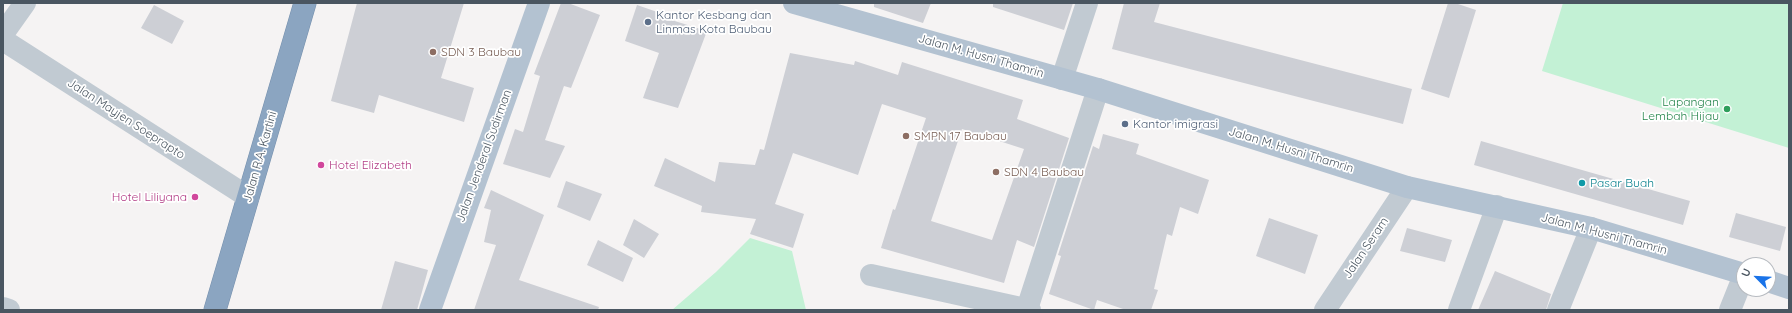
<!DOCTYPE html>
<style>
body{margin:0}
#map{position:relative;width:1792px;height:313px;overflow:hidden;background:#f5f3f3;font-family:Quicksand,sans-serif}
canvas{display:block}
.frame{position:absolute;inset:0;border:4px solid #4a5661;pointer-events:none}
.north{position:absolute;left:1736px;top:257px;width:40px;height:40px;box-sizing:border-box;background:#fff;border:1px solid #b7bbc0;border-radius:50%;rotate:294deg;font-size:11px;font-weight:700;line-height:16px;text-align:center;color:#4a5661}
.north::after{content:'';display:block;margin:auto;width:14px;height:18px;background:#1a73e8;clip-path:polygon(50% 0,100% 100%,50% 72%,0 100%)}
</style>
<div id="map">
<canvas width="1792" height="313"></canvas>
<div class="frame"></div>
<div class="north">U</div>
</div>
<script>
const g = document.querySelector('canvas').getContext('2d');
g.lineJoin = 'round';
function fillPath(path, color) { g.fillStyle = color; g.fill(path, 'evenodd'); }
const toPath = rows => new Path2D(rows.map(r => 'M' + r).join(''));
function stroke(path, color, width, dash) { g.strokeStyle = color; g.lineWidth = width; g.lineCap = dash ? 'butt' : 'round'; g.setLineDash(dash || []); g.stroke(path); }
function label(font, color, halo, rows, align = 'center') {
  g.font = font + ' Quicksand,sans-serif'; g.lineWidth = 3.5; g.setLineDash([]); g.textBaseline = 'middle'; g.strokeStyle = halo; g.fillStyle = color; for (const [text, x, y, turn = 0] of rows) {
    g.save(); g.translate(x, y); g.rotate((+turn || 0) * Math.PI / 180); g.textAlign = isNaN(turn) ? turn : align; if (halo) g.strokeText(text, 0, 0); g.fillText(text, 0, 0); g.restore();
  }
}
fillPath(toPath([
 [1563,3,1789,3,1789,148,1542,71],
 [750,238,792,251,806,310,672,310,716,272]
]), '#c3f1d5');
fillPath(toPath([
 [357,3,464,3,441,78,474,88,464,122,379,95,374,113,331,101],
 [561,3,568,3,600,15,571,88,564,86,545,140,565,146,550,178,503,164,515,129,523,132,540,76,534,74],
 [874,3,931,3,923,23,874,7],
 [993,3,1073,3,1064,30,993,7],
 [1124,3,1160,3,1154,22,1412,89,1403,124,1112,49],
 [1448,3,1455,3,1476,10,1449,98,1421,89],
 [154,5,184,21,172,44,141,28],
 [637,5,666,15,665,18,707,31,678,108,643,98,659,53,625,41],
 [790,53,854,65,855,61,898,75,902,62,1023,100,1017,119,1069,138,1034,247,1017,240,1004,283,881,248,893,209,895,210,926,118,882,104,858,175,793,153,775,204,804,214,793,248,750,234,756,219,701,212,702,206,654,186,665,158,715,182,719,162,755,165,760,149,764,150],
 [962,129,1024,149,992,240,931,221],
 [1103,134,1139,144,1136,154,1209,180,1198,214,1180,207,1172,236,1167,234,1154,289,1158,290,1151,310,1126,310,1097,300,1094,310,1049,294,1061,256,1058,255,1093,146,1099,149],
 [1481,141,1690,201,1683,225,1474,165],
 [566,181,602,194,590,221,557,207],
 [491,190,544,215,519,280,599,307,598,310,474,310,496,245,484,242,491,210,484,208],
 [1736,213,1786,227,1780,251,1729,237],
 [1269,218,1318,235,1305,274,1256,256],
 [634,219,659,234,644,258,623,245],
 [1407,228,1452,240,1445,262,1400,251],
 [598,240,633,258,623,282,587,265],
 [395,261,428,270,417,310,381,310],
 [1495,271,1551,294,1546,310,1478,310]
]), '#cdcfd5');
const highway = toPath([
 [215,310,305,3]
]);
stroke(highway, '#7690ad', 23);
stroke(toPath([
 [3,34,25,3],
 [3,40,248,197],
 [1062,79,1087,3],
 [871,275,1030,310],
 [3,308,9,310],
 [1027,309,1098,89],
 [1325,310,1407,187],
 [1459,310,1497,206],
 [1558,310,1591,228],
 [1730,310,1744,275]
]), '#c1cad2', 22);
stroke(toPath([
 [794,3,1098,89,1407,187,1591,228,1744,274],
 [1768,281,1789,288],
 [430,310,539,3]
]), '#b3c2d1', 22);
stroke(highway, '#8ba5c1', 22);
for (const [x, y, r, color] of [
 [648,22,4,"#5c6f8a"],
 [433,52,4,"#8d6e63"],
 [1727,109,4,"#2e9e5b"],
 [1125,124,4,"#5c6f8a"],
 [906,136,4,"#8d6e63"],
 [321,165,4,"#d1479c"],
 [996,172,4,"#8d6e63"],
 [1582,183,4,"#0f9aa8"],
 [195,197,4,"#d1479c"]
]) { const dot = new Path2D(); dot.arc(x, y, r, 0, 2 * Math.PI); g.fillStyle = color; g.fill(dot); stroke(dot, '#fff', 1.5); }
label('12px', '#4e5e75', '#fff', [
 ["Kantor Kesbang dan",656,15],
 ["Linmas Kota Baubau",656,29],
 ["Kantor imigrasi",1133,124]
], 'left');
label('12px', '#785e54', '#fff', [
 ["SDN 3 Baubau",441,52],
 ["SMPN 17 Baubau",914,136],
 ["SDN 4 Baubau",1004,172]
], 'left');
label('12px', '#4a5661', '#fff', [
 ["Jalan M. Husni Thamrin",981,56,16],
 ["Jalan Mayjen Soeprapto",126,119,33],
 ["Jalan M. Husni Thamrin",1291,150,17],
 ["Jalan Jenderal Sudirman",484,156,-70],
 ["Jalan R.A. Kartini",260,157,-74],
 ["Jalan M. Husni Thamrin",1604,234,15],
 ["Jalan Seram",1366,248,-56]
]);
label('12px', '#27864d', '#fff', [
 ["Lapangan",1719,102],
 ["Lembah Hijau",1719,116]
], 'right');
label('12px', '#b23c85', '#fff', [
 ["Hotel Elizabeth",329,165],
 ["Hotel Liliyana",187,197,"right"]
], 'left');
label('12px', '#0d838f', '#fff', [
 ["Pasar Buah",1590,183]
], 'left');
</script>
